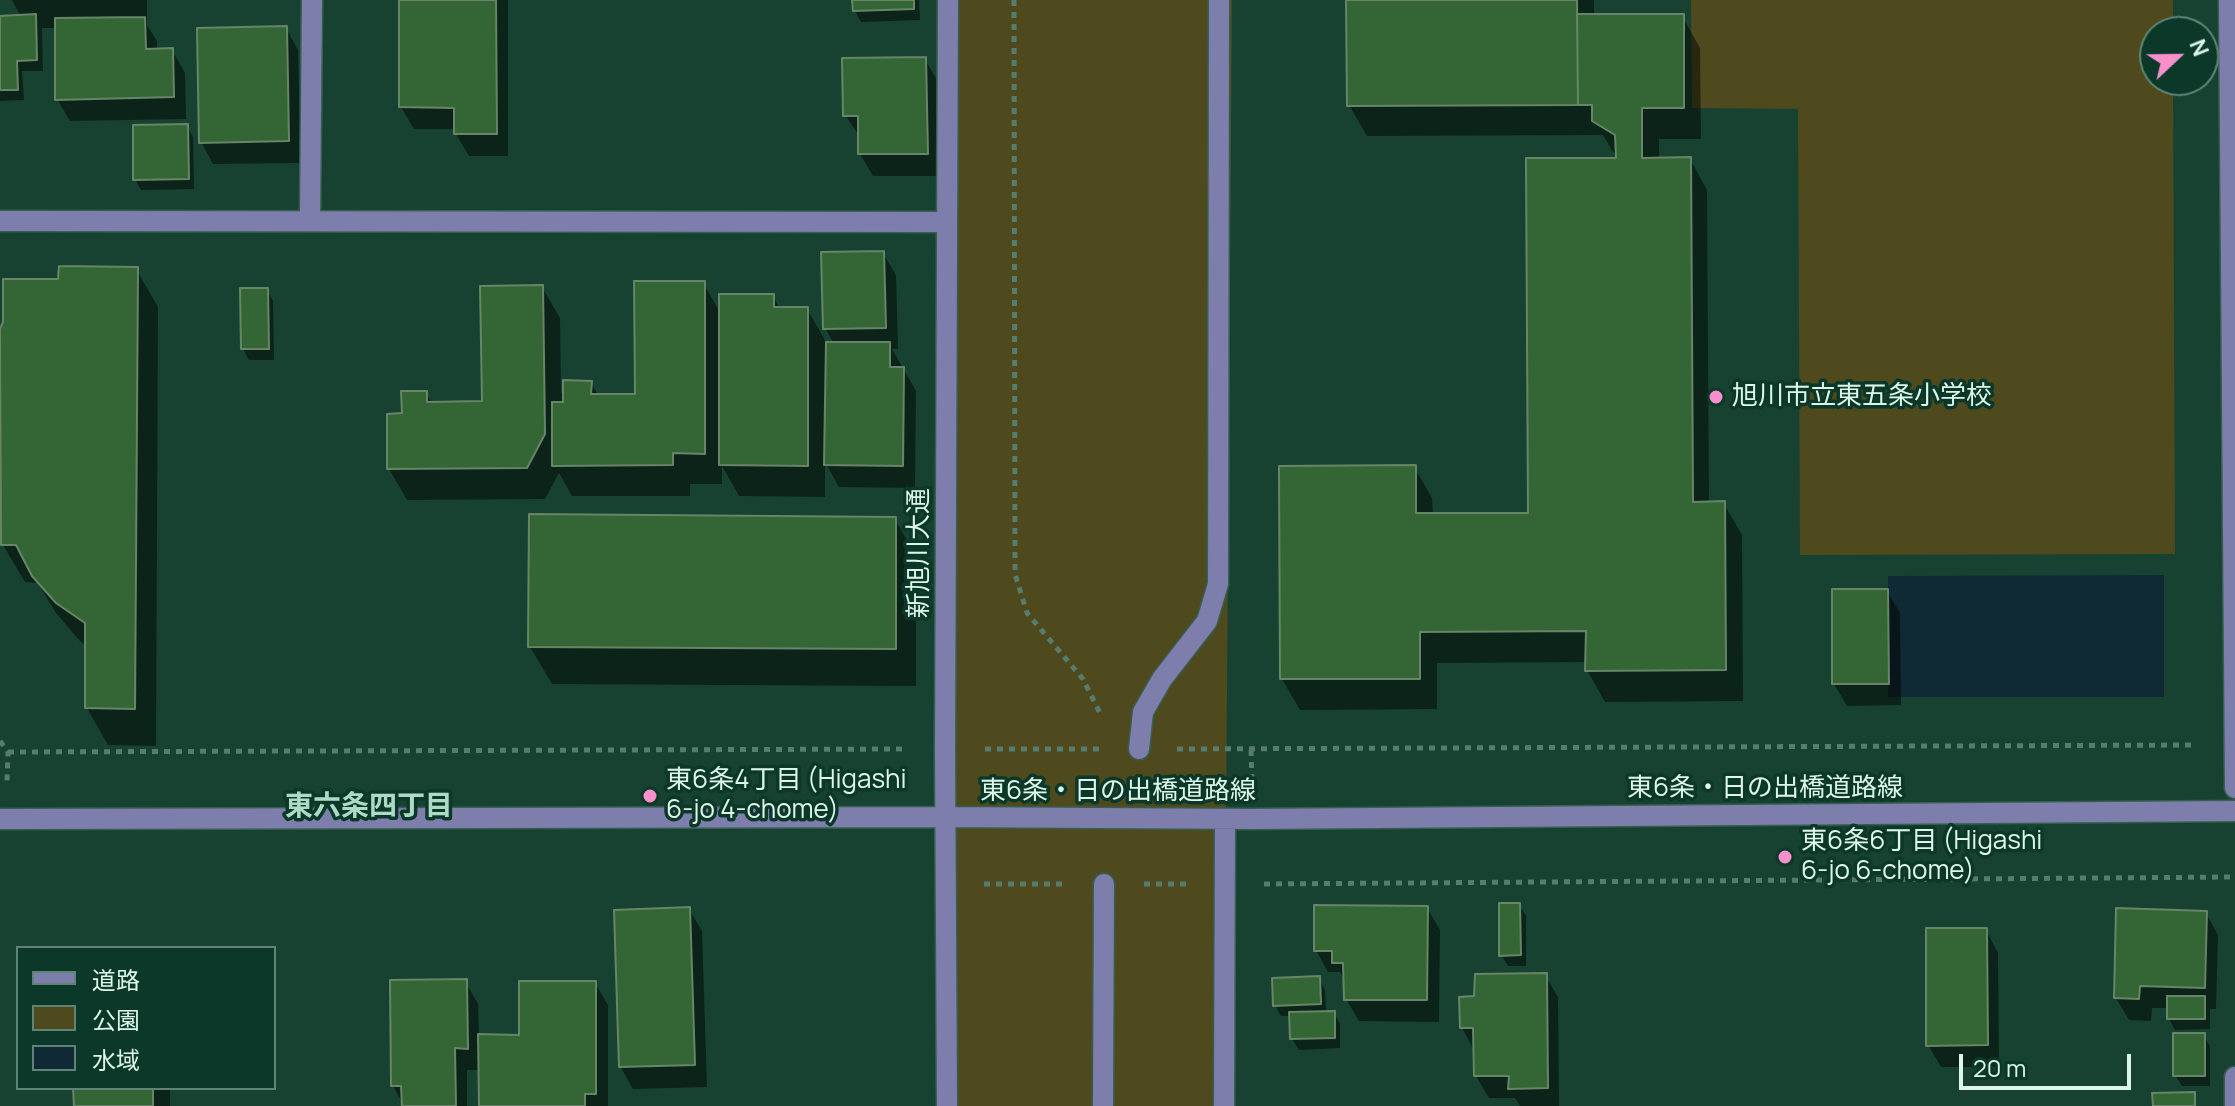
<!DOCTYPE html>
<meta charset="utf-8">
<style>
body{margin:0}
#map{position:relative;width:2235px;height:1106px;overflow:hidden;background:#174232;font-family:Manrope,"Noto Sans JP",sans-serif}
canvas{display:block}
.legend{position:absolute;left:16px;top:946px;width:260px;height:144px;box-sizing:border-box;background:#0b3828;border:2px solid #5f8475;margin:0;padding:10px 14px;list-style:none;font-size:24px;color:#def5e9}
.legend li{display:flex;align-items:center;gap:16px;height:40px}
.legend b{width:40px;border:2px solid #5f8475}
.north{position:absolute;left:2139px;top:16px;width:80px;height:80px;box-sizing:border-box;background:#0b3828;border:2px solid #5f8475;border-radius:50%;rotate:68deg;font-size:22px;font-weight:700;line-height:32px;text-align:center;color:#def5e9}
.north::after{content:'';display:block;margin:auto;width:28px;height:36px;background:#f790cd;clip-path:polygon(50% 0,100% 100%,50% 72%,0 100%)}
.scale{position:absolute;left:1959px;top:1054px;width:172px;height:36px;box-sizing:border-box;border:4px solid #def5e9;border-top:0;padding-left:10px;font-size:24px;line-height:28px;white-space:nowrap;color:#def5e9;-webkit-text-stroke:6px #0b3828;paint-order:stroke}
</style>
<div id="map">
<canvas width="2235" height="1106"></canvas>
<ul class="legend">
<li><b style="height:10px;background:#7e7eac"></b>道路</li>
<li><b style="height:22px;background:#4e4a1d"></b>公園</li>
<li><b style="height:22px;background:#0f2a34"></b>水域</li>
</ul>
<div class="north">N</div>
<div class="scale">20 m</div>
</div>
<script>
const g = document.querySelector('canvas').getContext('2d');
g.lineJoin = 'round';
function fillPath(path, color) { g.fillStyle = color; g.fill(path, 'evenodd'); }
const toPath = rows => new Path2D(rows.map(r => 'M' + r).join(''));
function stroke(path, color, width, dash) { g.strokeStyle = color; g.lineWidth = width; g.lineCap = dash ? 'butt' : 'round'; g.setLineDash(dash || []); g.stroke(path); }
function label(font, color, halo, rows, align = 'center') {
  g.font = font + ' Manrope,"Noto Sans JP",sans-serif'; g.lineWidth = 7; g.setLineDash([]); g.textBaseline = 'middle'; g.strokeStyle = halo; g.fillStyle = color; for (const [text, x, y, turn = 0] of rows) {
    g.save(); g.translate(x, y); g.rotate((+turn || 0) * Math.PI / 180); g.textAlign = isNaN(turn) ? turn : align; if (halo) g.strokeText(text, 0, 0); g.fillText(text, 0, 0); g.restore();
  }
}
fillPath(toPath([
 [948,0,1232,0,1224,1106,947,1106],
 [1691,0,2173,0,2173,32,2155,32,2155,80,2173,80,2175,554,1800,555,1798,109,1692,108]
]), '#4e4a1d');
fillPath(toPath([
 [2164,575,2164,697,1888,697,1888,576]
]), '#0f2a34');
fillPath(toPath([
 [12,0,147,0,147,25,157,41,157,50,172,50,185,73,186,119,70,121,57,99,57,28,42,28,43,71,22,71,24,100,0,101,0,18,21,17],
 [401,0,508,0,508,156,469,156,456,134,456,129,414,129,401,107],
 [854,0,919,0,920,20,861,22,855,11],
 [1348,0,1594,0,1594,16,1682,16,1700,48,1701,139,1659,139,1659,159,1690,159,1707,190,1709,504,1724,504,1742,535,1743,701,1605,702,1587,670,1588,662,1437,663,1437,709,1300,710,1282,679,1414,467,1432,498,1433,515,1530,515,1618,160,1618,155,1613,152,1603,135,1367,136,1349,105],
 [286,28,298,50,301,163,213,164,201,142],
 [925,59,938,82,939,176,873,176,860,154,860,137,845,115],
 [187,126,193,137,194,189,141,190,135,179],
 [883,253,896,275,898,349,892,349,916,391,915,488,839,487,825,462,825,497,739,496,722,466,722,484,690,484,690,496,572,496,559,473,545,499,407,500,389,469,404,415,426,393,432,404,484,403,542,287,560,318,561,393,591,383,599,396,637,396,703,283,721,314,773,296,780,309,807,309,825,340,825,343,834,344,825,328],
 [136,269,158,307,156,746,108,745,87,708,87,646,80,641,56,613,38,583,25,582,3,545,4,508,0,496,0,335,5,322,60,282],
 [267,290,273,301,274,360,249,360,243,349],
 [895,519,916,556,916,686,552,684,530,647],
 [1887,591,1900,613,1901,705,1847,706,1834,684],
 [1519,905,1526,916,1526,966,1508,966,1501,955],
 [1427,908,1440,930,1439,1022,1359,1021,1346,999,1346,982,1340,972,1328,972,1316,950],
 [689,909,702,931,707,1087,633,1089,620,1066],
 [2206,913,2218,935,2216,1009,2210,1009,2210,1029,2175,1030,2169,1019,2169,1008,2152,1008,2151,1021,2129,1020,2116,998],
 [1986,930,1998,953,1999,1067,1941,1067,1928,1045],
 [1545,975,1558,997,1559,1106,1520,1106,1515,1098,1489,1098,1476,1076,1474,1050,1462,1028],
 [1319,978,1325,990,1326,1013,1334,1013,1340,1024,1340,1048,1299,1050,1292,1039,1291,1016,1281,1016,1275,1005],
 [465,981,478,1004,479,1036,521,1037,595,983,608,1005,608,1106,481,1106,481,1070,467,1070,467,1106,404,1106,393,1086],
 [2203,1035,2210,1046,2210,1086,2182,1086,2175,1075],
 [75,1088,170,1088,170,1106,76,1106]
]), '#0007');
const building = toPath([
 [399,0,496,0,497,134,454,134,454,108,399,107,399,0],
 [852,0,914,0,914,9,853,11,852,0],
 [1346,0,1577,0,1578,105,1347,106,1346,0],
 [36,14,37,60,17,61,18,90,0,90,0,16,36,14],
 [1577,14,1684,14,1684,108,1642,108,1642,158,1691,157,1693,502,1725,501,1726,670,1585,671,1586,631,1420,632,1420,679,1280,679,1279,466,1416,465,1416,513,1528,513,1526,158,1616,158,1615,135,1592,121,1592,105,1578,105,1577,14],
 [145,17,146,49,173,48,174,97,55,100,55,18,145,17],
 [287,26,289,141,199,143,197,28,287,26],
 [926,57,928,154,858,154,858,116,843,116,842,58,926,57],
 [188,124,189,179,133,180,133,125,188,124],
 [884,251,886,328,823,329,821,252,884,251],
 [59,266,138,267,135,709,85,708,85,623,56,603,32,576,16,545,1,545,0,329,3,322,3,279,58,279,59,266],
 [634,281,705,281,705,454,673,453,673,465,552,466,552,402,563,402,563,380,592,381,591,394,635,394,634,281],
 [543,285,545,434,527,468,387,469,387,414,402,413,401,391,427,391,427,402,482,401,480,286,543,285],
 [240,288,268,288,269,349,241,349,240,288],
 [719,294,774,294,774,307,808,307,808,466,719,465,719,294],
 [826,342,890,342,890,367,904,367,903,466,824,465,826,342],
 [529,514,896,517,896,649,528,647,529,514],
 [1832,589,1888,589,1889,684,1832,684,1832,589],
 [1499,903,1520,903,1521,955,1499,956,1499,903],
 [1314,905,1428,906,1427,1000,1344,1000,1343,963,1332,963,1332,951,1314,951,1314,905],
 [690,907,695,1065,619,1067,614,910,690,907],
 [2116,908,2207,911,2205,988,2140,986,2139,999,2114,998,2116,908],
 [1926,928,1987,928,1988,1045,1926,1046,1926,928],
 [1547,973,1548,1088,1508,1089,1509,1076,1474,1076,1473,1028,1460,1028,1459,997,1474,996,1475,974,1547,973],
 [1320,976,1321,1004,1273,1006,1272,978,1320,976],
 [467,979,468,1049,455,1048,456,1106,402,1106,401,1086,391,1086,390,980,467,979],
 [519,981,596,981,596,1094,585,1094,585,1106,479,1106,478,1034,519,1035,519,981],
 [2167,996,2205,996,2205,1019,2167,1019,2167,996],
 [1335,1011,1335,1038,1290,1039,1289,1012,1335,1011],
 [2173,1033,2205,1033,2205,1076,2173,1076,2173,1033],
 [73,1088,153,1088,153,1106,74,1106,73,1088],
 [2195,1092,2195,1106,2153,1106,2152,1093,2195,1092]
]);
fillPath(building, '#336535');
stroke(building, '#678567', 2);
const minor = toPath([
 [2229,0,2235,788],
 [0,221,947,222],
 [310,221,312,0],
 [1139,749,1143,712,1162,679,1207,621,1218,584,1219,0],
 [0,819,946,817,1252,819,2235,811],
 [947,1106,945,749,948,0],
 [1103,1106,1104,884],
 [1224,1106,1225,819],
 [2235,1106,2235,1077]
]);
stroke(minor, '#375f4f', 23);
stroke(toPath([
 [1014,0,1015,574,1027,613,1083,679,1100,713],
 [0,741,8,752,7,781],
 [985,749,1099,749],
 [1177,749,2195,745],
 [1251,750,1252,781],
 [8,752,907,749],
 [984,884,1066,884],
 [1144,884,1186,884],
 [1264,884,2235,877]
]), '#577b6c', 5, [6, 6]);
stroke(minor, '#7e7eac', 20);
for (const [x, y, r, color] of [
 [1716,397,8,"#f790cd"],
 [650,796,8,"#f790cd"],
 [1785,857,8,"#f790cd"]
]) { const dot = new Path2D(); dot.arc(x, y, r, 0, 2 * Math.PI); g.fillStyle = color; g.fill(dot); stroke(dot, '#0b3828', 3); }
label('26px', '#def5e9', '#0b3828', [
 ["旭川市立東五条小学校",1732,397],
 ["東6条4丁目 (Higashi",666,781],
 ["6-jo 4-chome)",666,811],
 ["東6条6丁目 (Higashi",1801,842],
 ["6-jo 6-chome)",1801,872]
], 'left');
label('26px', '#def5e9', '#0b3828', [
 ["新旭川大通",920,553,-90],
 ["東6条・日の出橋道路線",1765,789],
 ["東6条・日の出橋道路線",1118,792]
]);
label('bold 28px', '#acdac5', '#0b3828', [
 ["東六条四丁目",369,807]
]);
</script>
